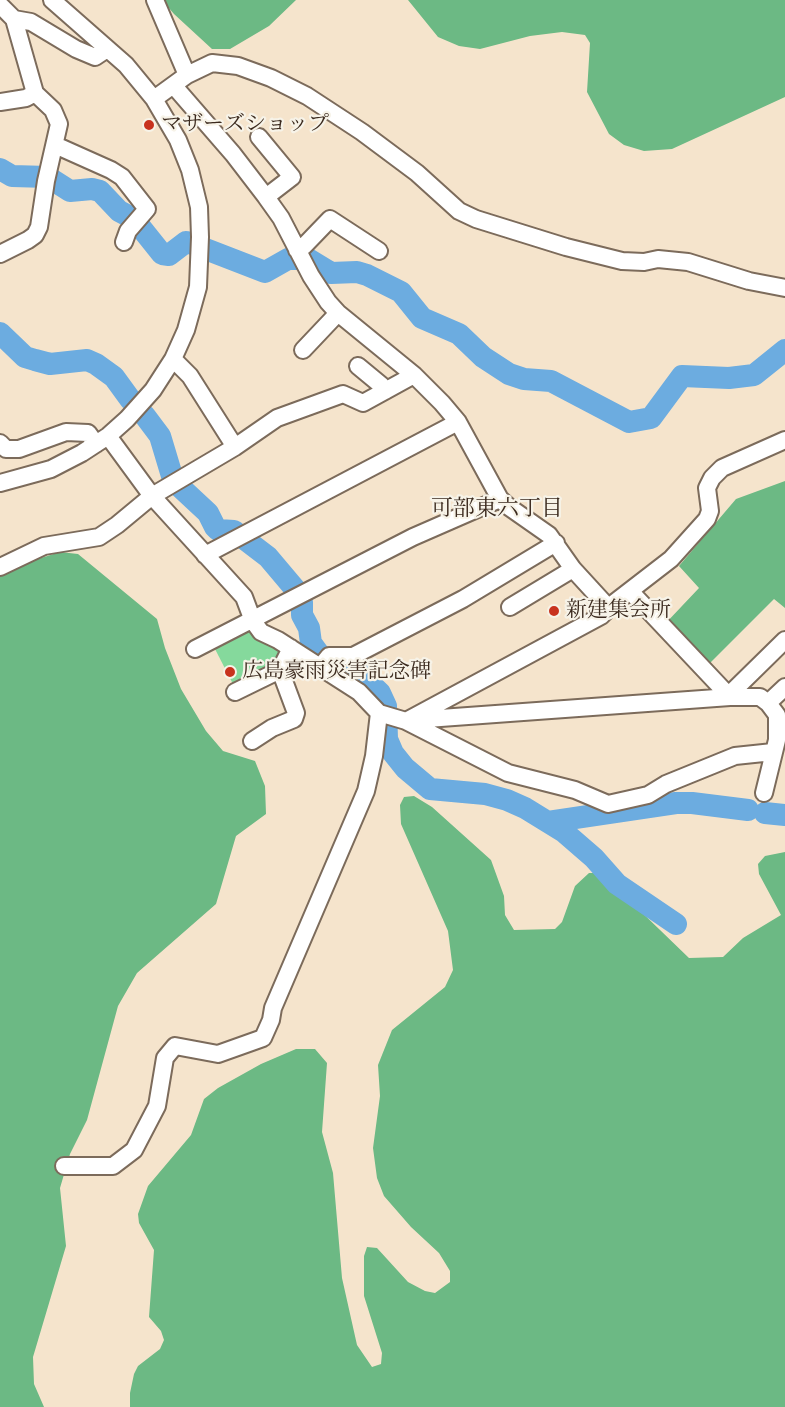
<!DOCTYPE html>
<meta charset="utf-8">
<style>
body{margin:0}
canvas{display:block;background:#f5e4cc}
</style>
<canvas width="785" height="1407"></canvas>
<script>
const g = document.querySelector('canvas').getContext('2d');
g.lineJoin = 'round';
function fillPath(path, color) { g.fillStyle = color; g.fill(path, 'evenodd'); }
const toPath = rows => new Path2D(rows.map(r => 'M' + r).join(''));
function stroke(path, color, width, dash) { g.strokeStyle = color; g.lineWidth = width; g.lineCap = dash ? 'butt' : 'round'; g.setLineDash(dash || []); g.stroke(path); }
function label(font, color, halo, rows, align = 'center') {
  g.font = font + ' "Libre Bodoni","Noto Serif JP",serif'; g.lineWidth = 4.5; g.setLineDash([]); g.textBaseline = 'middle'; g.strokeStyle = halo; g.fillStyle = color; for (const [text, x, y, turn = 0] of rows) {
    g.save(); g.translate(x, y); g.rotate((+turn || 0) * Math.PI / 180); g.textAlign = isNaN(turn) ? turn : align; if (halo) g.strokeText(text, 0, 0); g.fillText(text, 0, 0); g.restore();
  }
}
fillPath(toPath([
 [247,630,282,653,276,668,235,688,215,649,217,645]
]), '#85d99c');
fillPath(toPath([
 [162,0,296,0,269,26,230,49,212,49,174,14],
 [408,0,785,0,785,97,672,149,644,151,624,145,609,134,587,92,590,43,585,35,562,32,530,36,480,49,459,46,438,37],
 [785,481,785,608,774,599,708,665,664,625,699,588,679,566,736,499],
 [60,552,78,554,157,619,165,648,181,689,206,731,223,751,255,761,265,786,266,814,236,836,216,904,137,973,118,1006,87,1120,70,1154,60,1188,66,1246,33,1357,34,1384,44,1407,0,1407,0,571],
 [414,796,432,807,491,860,504,896,505,915,514,930,555,929,562,922,575,886,589,873,601,873,689,958,723,957,743,938,781,915,759,874,758,864,765,856,785,852,785,1407,130,1407,130,1393,134,1374,138,1366,160,1349,164,1340,161,1331,149,1317,154,1250,139,1223,138,1214,148,1186,191,1135,204,1099,218,1088,261,1064,296,1049,315,1049,327,1063,322,1132,333,1173,342,1278,357,1345,372,1367,381,1364,382,1353,364,1296,364,1256,367,1247,377,1248,408,1282,425,1291,435,1293,450,1282,450,1271,439,1253,411,1227,384,1196,377,1178,373,1148,380,1096,378,1065,392,1030,445,987,453,970,448,931,401,824,400,805,404,797]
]), '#6cb984');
stroke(toPath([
 [0,169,12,176,48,177,70,191,92,189,100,191,119,211,134,219,162,254,169,255,186,242,190,243,265,272,288,259,308,259,331,273,357,272,367,275,401,292,422,318,459,334,483,357,509,374,524,379,551,381,629,422,651,418,682,376,729,378,754,375,785,350],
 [0,333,25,357,35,360,50,364,87,360,96,364,114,377,130,399],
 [145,416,160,436,172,476,179,486,208,513,215,527,218,530,234,531,268,557,295,589,302,602,302,615,309,628,311,643,319,654,329,665,355,669,380,693,386,706,387,739,393,753,405,768,430,789,485,794,507,800,525,808,564,832,594,858,617,884,676,924],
 [765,813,785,815],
 [548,822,676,803,692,803,748,810]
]), '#6cace0', 22);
const minor = toPath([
 [155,0,187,75],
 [0,5,14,19,35,93,53,110,59,124,46,181,39,227,35,235,28,240,0,254],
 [14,19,31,22,76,49,95,57,107,49],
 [174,86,233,154,266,197,281,218,311,276,328,302,338,313,414,375,442,403,458,422,500,499,509,507,549,535,573,569,606,605,610,606],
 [154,99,187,75,212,63,238,66,271,78,307,96,362,132,417,173,459,211,476,219,566,247,622,261,644,262,658,259,688,262,749,281,785,288],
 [0,102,26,98,35,93],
 [259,137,292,177,266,197],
 [55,145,111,170,122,177,147,209,128,231,124,242],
 [297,250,304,246,330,219,379,251],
 [303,350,338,313],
 [173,359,190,376,235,447],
 [358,366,381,385,385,391],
 [108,436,152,496,244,597,253,621,261,632,278,640,359,692,379,713,406,721,508,773,575,790,608,804,648,795,666,784,735,756,773,752],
 [0,443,6,449,19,449,66,432,88,433,96,444],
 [0,483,51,469,82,453,108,436,127,419,153,390,173,359,186,330,198,287,200,237,199,207,190,170,178,140,154,99,126,65,52,0],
 [205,555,458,422],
 [0,567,44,546,99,537,117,525,152,496,235,447,277,418,343,394,363,403,414,375],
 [630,591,730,697,732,692,785,640],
 [510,607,573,569],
 [195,649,413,537,500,499],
 [320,667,329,656,353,656,463,599,556,543],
 [235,692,280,670,291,648],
 [768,703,785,687],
 [413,720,730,697,760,697,768,703,777,715,777,740,764,793],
 [406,721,601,616,614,603,671,559,707,519,710,511,707,488,712,478,722,468,785,440],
 [252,741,272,728,294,719,296,713,280,670],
 [64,1166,113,1166,134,1150,157,1106,165,1058,175,1046,218,1054,263,1038,271,1020,273,1008,366,791,374,756,379,713]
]);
stroke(minor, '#7c6b5b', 20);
stroke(minor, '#fff', 16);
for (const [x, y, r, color] of [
 [149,125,6,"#c8321e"],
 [554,611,6,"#c8321e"],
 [230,672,6,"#c8321e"]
]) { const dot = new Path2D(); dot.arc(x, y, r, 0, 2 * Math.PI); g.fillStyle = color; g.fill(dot); stroke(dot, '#f7f3e8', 2); }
label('21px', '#3b2a1e', '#f7f3e8', [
 ["マザーズショップ",161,125],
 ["新建集会所",566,611],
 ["広島豪雨災害記念碑",242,672]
], 'left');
label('22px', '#3b2a1e', '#f7f3e8', [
 ["可部東六丁目",497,510]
]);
</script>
